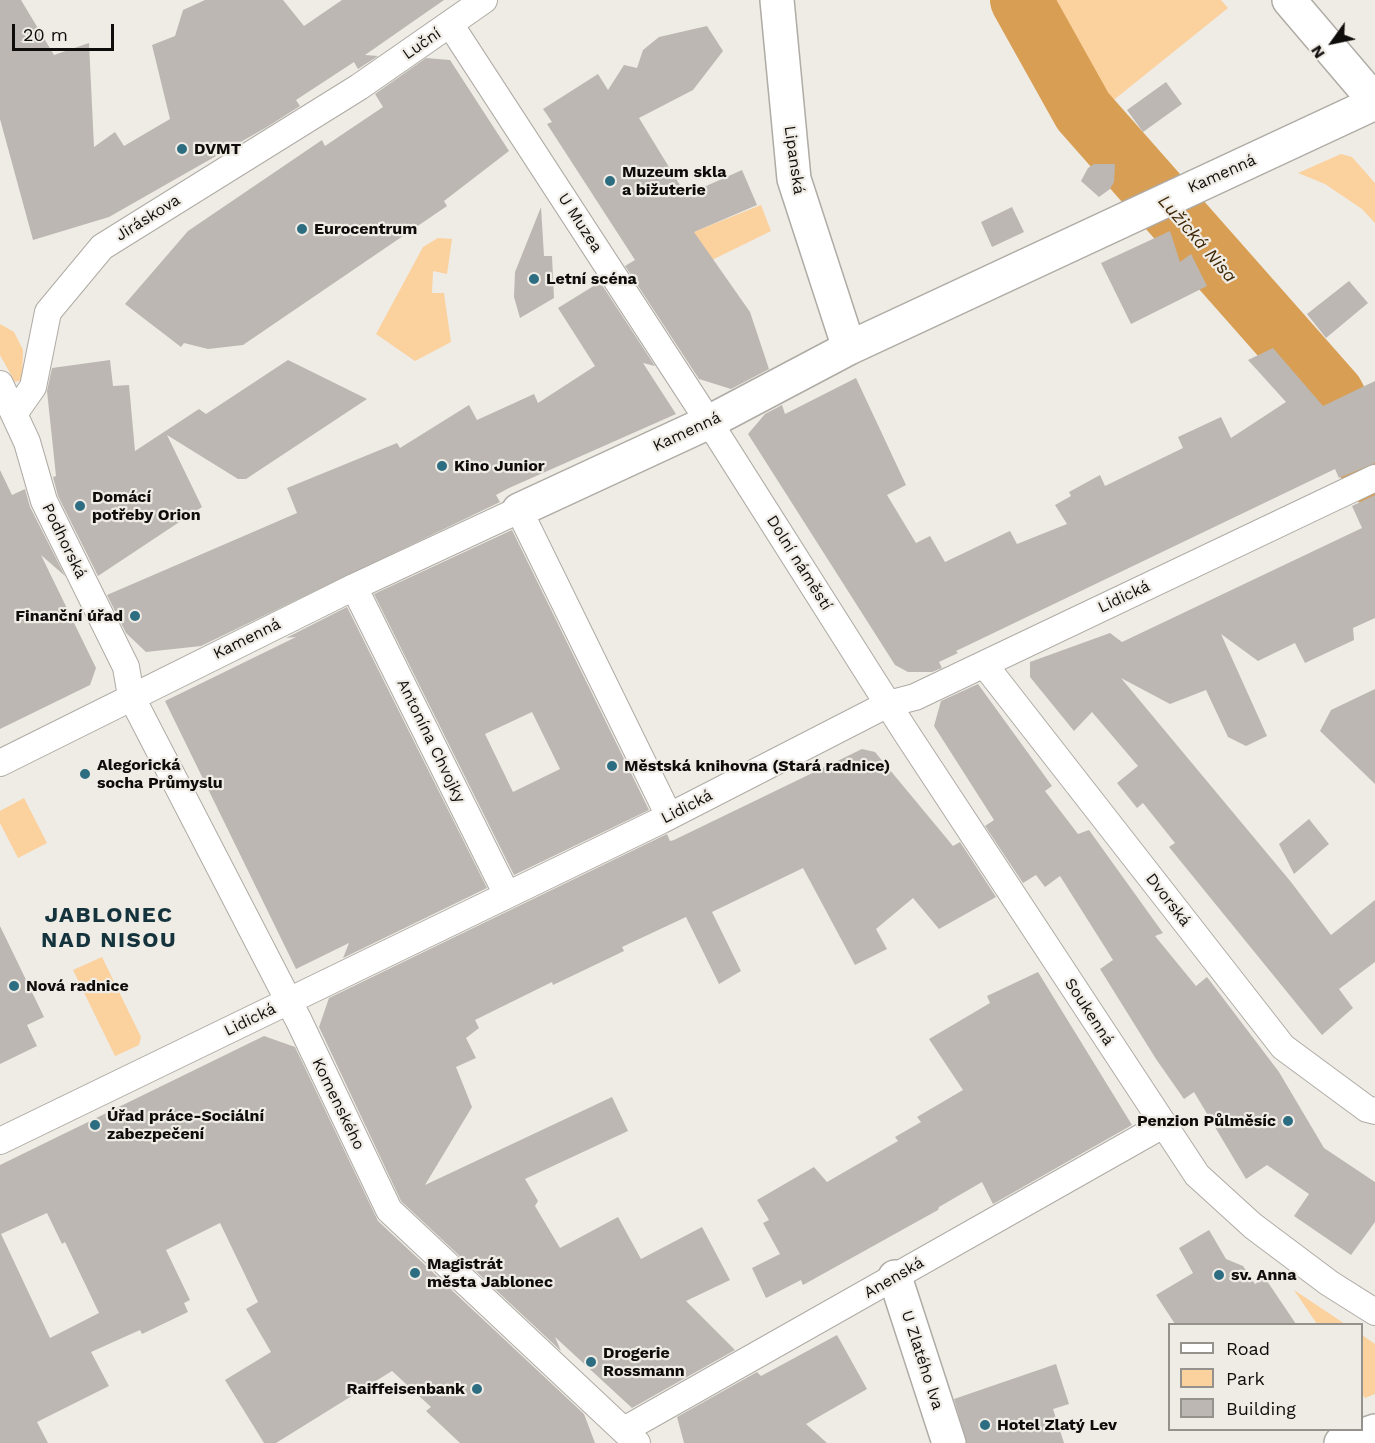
<!DOCTYPE html>
<meta charset="utf-8">
<style>
body{margin:0}
#map{position:relative;width:1375px;height:1443px;overflow:hidden;background:#efebe5;font-family:"Work Sans",sans-serif}
canvas{display:block}
.legend{position:absolute;left:1168px;top:1323px;width:195px;height:108px;box-sizing:border-box;background:#efebe5;border:2px solid #95928e;margin:0;padding:8px 10px;list-style:none;font-size:18px;color:#0f0d0b}
.legend li{display:flex;align-items:center;gap:12px;height:30px}
.legend b{width:30px;border:2px solid #95928e}
.north{position:absolute;left:1303px;top:12px;width:60px;height:60px;-webkit-text-stroke:4px #efebe5;paint-order:stroke;rotate:237deg;font-size:16px;font-weight:700;line-height:24px;text-align:center;color:#0f0d0b}
.north::after{content:'';display:block;margin:auto;width:21px;height:27px;background:#0f0d0b;clip-path:polygon(50% 0,100% 100%,50% 72%,0 100%)}
.scale{position:absolute;left:12px;top:24px;width:102px;height:27px;box-sizing:border-box;border:3px solid #0f0d0b;border-top:0;padding-left:8px;font-size:18px;line-height:21px;white-space:nowrap;color:#0f0d0b;-webkit-text-stroke:4px #efebe5;paint-order:stroke}
</style>
<div id="map">
<canvas width="1375" height="1443"></canvas>
<ul class="legend">
<li><b style="height:8px;background:#fff"></b>Road</li>
<li><b style="height:16px;background:#fbd19e"></b>Park</li>
<li><b style="height:16px;background:#bcb7b2"></b>Building</li>
</ul>
<div class="north">N</div>
<div class="scale">20 m</div>
</div>
<script>
const g = document.querySelector('canvas').getContext('2d');
g.lineJoin = 'round';
function fillPath(path, color) { g.fillStyle = color; g.fill(path, 'evenodd'); }
const toPath = rows => new Path2D(rows.map(r => 'M' + r).join(''));
function stroke(path, color, width, dash) { g.strokeStyle = color; g.lineWidth = width; g.lineCap = dash ? 'butt' : 'round'; g.setLineDash(dash || []); g.stroke(path); }
function label(font, color, halo, rows, align = 'center') {
  g.font = font + ' "Work Sans",sans-serif'; g.lineWidth = 4.5; g.setLineDash([]); g.textBaseline = 'middle'; g.strokeStyle = halo; g.fillStyle = color; for (const [text, x, y, turn = 0] of rows) {
    g.save(); g.translate(x, y); g.rotate((+turn || 0) * Math.PI / 180); g.textAlign = isNaN(turn) ? turn : align; if (halo) g.strokeText(text, 0, 0); g.fillText(text, 0, 0); g.restore();
  }
}
fillPath(toPath([
 [1042,0,1221,0,1228,8,1105,107],
 [1341,154,1352,157,1375,183,1375,223,1362,209,1325,184,1298,173],
 [761,205,771,231,712,260,691,233],
 [438,238,452,239,447,274,433,271,432,293,444,293,451,342,415,361,376,334,423,247],
 [0,324,14,332,23,350,22,380,15,382,0,355],
 [24,798,47,843,18,858,0,823,0,811],
 [102,957,141,1037,139,1045,115,1056,73,970],
 [1294,1290,1345,1324,1317,1324],
 [1362,1335,1375,1344,1375,1394,1365,1398,1362,1394]
]), '#fbd19e');
stroke(toPath([
 [1021,0,1083,111,1333,394,1375,476]
]), '#d89f54', 62);
fillPath(toPath([
 [0,0,21,0,54,55,89,43,94,147,115,132,124,146,170,119,152,45,175,36,183,10,205,0,283,0,304,26,342,0,444,0,365,55,378,56,358,69,354,62,296,100,300,106,267,127,109,217,33,240,0,119],
 [707,26,723,51,693,90,639,118,686,195,742,170,757,205,694,232,750,312,769,369,731,389,699,379,625,266,635,260,547,124,552,122,543,109,598,74,608,90,624,65,637,68,643,50,659,37],
 [426,58,450,60,509,151,444,201,447,206,243,345,208,349,184,343,181,347,125,304,188,231,322,140,325,146,383,107,375,94],
 [1166,82,1182,104,1143,132,1127,110],
 [1094,164,1115,164,1114,182,1110,189,1099,197,1081,181,1088,168],
 [541,207,544,256,552,256,554,298,520,318,514,297,515,272],
 [1012,207,1024,232,992,247,981,222],
 [1170,231,1180,262,1191,254,1207,286,1131,324,1101,263],
 [1349,281,1368,303,1326,338,1307,314],
 [600,282,655,366,643,363,676,414,509,488,496,495,500,502,201,646,146,652,126,633,107,595,297,513,287,488,397,443,400,448,469,405,477,420,534,394,538,403,595,366,558,308],
 [1273,348,1323,406,1375,381,1375,463,1339,478,1335,469,956,651,958,653,939,662,942,668,932,672,908,672,895,665,748,434,765,414,782,405,785,414,856,378,906,485,887,495,916,543,930,536,945,562,1010,531,1017,544,1067,524,1055,505,1071,496,1069,492,1100,475,1105,486,1183,448,1178,437,1221,417,1231,438,1286,402,1248,360],
 [110,360,113,386,129,385,135,451,199,409,206,414,288,360,367,399,246,479,238,479,167,435,202,507,98,576,58,496,53,477,56,476,47,391,52,368],
 [0,470,12,495,25,489,30,507,65,576,41,555,96,668,90,685,0,729],
 [1375,495,1375,618,1353,628,1354,640,1305,663,1295,643,1258,661,1221,634,1267,736,1246,746,1228,737,1206,690,1170,704,1121,678,1291,882,1331,935,1375,900,1375,962,1339,989,1353,1008,1322,1035,1169,847,1175,843,1143,803,1137,808,1117,783,1138,766,1092,712,1074,731,1030,677,1030,662,1110,633,1122,642,1362,528,1352,506],
 [512,530,649,810,514,875,374,594],
 [532,712,560,769,513,792,485,734],
 [347,607,487,888,343,958,349,943,296,969,165,701,296,637,286,638],
 [978,684,1052,786,1045,791,1078,834,1089,830,1163,933,1155,936,1196,986,1207,977,1279,1072,1324,1148,1375,1182,1375,1222,1351,1255,1294,1216,1309,1194,1267,1165,1246,1179,1194,1092,1184,1099,1156,1059,1100,969,1113,960,1060,876,1045,887,1036,875,1023,883,985,826,994,820,934,726,941,701],
 [1375,689,1375,784,1320,731,1331,710],
 [862,749,875,752,953,846,960,842,996,897,939,929,913,898,876,929,887,949,855,965,803,868,712,912,741,971,719,984,686,917,622,947,624,951,553,985,552,982,475,1020,479,1028,466,1038,476,1058,456,1067,472,1107,425,1185,612,1097,628,1131,525,1179,538,1201,535,1206,560,1248,618,1217,641,1259,702,1227,730,1280,686,1301,735,1350,632,1408,555,1337,561,1351,401,1201,319,1027,329,998,667,834,670,841,674,840],
 [1309,819,1329,844,1294,874,1279,844],
 [0,926,44,1017,27,1025,37,1046,0,1064],
 [1038,972,1132,1125,993,1204,982,1182,939,1207,938,1210,803,1285,801,1280,766,1298,752,1268,780,1254,763,1223,769,1220,757,1200,814,1167,827,1182,898,1141,895,1137,921,1122,917,1117,963,1090,929,1039,990,1003,987,996],
 [264,1036,295,1047,378,1221,584,1414,595,1443,460,1443,426,1411,431,1407,392,1371,276,1443,264,1443,225,1380,271,1352,246,1309,258,1302,220,1223,166,1250,190,1300,184,1303,188,1312,142,1334,140,1330,91,1352,109,1386,37,1422,48,1443,0,1443,0,1165],
 [47,1213,62,1244,65,1242,99,1313,50,1338,1,1234],
 [1209,1230,1226,1259,1243,1266,1255,1284,1265,1278,1296,1324,1175,1324,1156,1295,1193,1273,1179,1248],
 [837,1335,867,1389,806,1424,827,1443,684,1443,677,1417,757,1372,761,1376],
 [1056,1364,1069,1404,1053,1409,1064,1443,967,1443,954,1399]
]), '#bcb7b2');
const pedestrian = toPath([
 [450,24,720,439,905,731,1197,1175,1253,1226,1329,1283,1375,1312],
 [0,384,27,442,44,501,126,667,131,696,299,1021,389,1210,637,1443],
 [14,414,33,387,48,312,102,247,359,87,484,0],
 [354,587,507,895],
 [984,664,1283,1047,1367,1109,1375,1111],
 [0,763,354,587,519,510,669,816],
 [0,1141,662,820,888,704,915,697,1375,478],
 [624,1430,1163,1125]
]);
const minor = toPath([
 [777,0,794,179,849,348],
 [519,510,709,422,849,348,1375,103],
 [895,1277,949,1443],
 [1341,1443,1375,1431]
]);
const primary = toPath([
 [1289,0,1375,101]
]);
stroke(pedestrian, '#afaba5', 28);
stroke(minor, '#afaba5', 36);
stroke(primary, '#afaba5', 36);
stroke(pedestrian, '#fff', 26);
stroke(minor, '#fff', 33);
stroke(primary, '#fff', 33);
for (const [x, y, r, color] of [
 [182,149,6,"#2d6d81"],
 [610,181,6,"#2d6d81"],
 [302,229,6,"#2d6d81"],
 [534,279,6,"#2d6d81"],
 [442,466,6,"#2d6d81"],
 [80,506,6,"#2d6d81"],
 [135,616,6,"#2d6d81"],
 [612,766,6,"#2d6d81"],
 [85,774,6,"#2d6d81"],
 [14,986,6,"#2d6d81"],
 [1288,1121,6,"#2d6d81"],
 [95,1125,6,"#2d6d81"],
 [415,1273,6,"#2d6d81"],
 [1219,1275,6,"#2d6d81"],
 [591,1362,6,"#2d6d81"],
 [477,1389,6,"#2d6d81"],
 [985,1425,6,"#2d6d81"]
]) { const dot = new Path2D(); dot.arc(x, y, r, 0, 2 * Math.PI); g.fillStyle = color; g.fill(dot); stroke(dot, '#efebe5', 2); }
label('16px', '#0f0d0b', '#efebe5', [
 ["Luční",422,44,-35],
 ["Lipanská",794,160,82],
 ["Kamenná",1222,174,-24],
 ["Jiráskova",148,218,-32],
 ["U Muzea",580,223,57],
 ["Kamenná",687,432,-25],
 ["Podhorská",64,541,64],
 ["Dolní náměstí",799,563,58],
 ["Lidická",1124,597,-25],
 ["Kamenná",247,639,-26],
 ["Antonína Chvojky",431,741,64],
 ["Lidická",687,807,-27],
 ["Dvorská",1168,900,52],
 ["Soukenná",1089,1012,57],
 ["Lidická",250,1020,-26],
 ["Komenského",338,1104,64],
 ["Anenská",894,1278,-30],
 ["U Zlatého lva",922,1360,72]
]);
label('bold 16px', '#0f0d0b', '#efebe5', [
 ["DVMT",194,149],
 ["Muzeum skla",622,172],
 ["a bižuterie",622,190],
 ["Eurocentrum",314,229],
 ["Letní scéna",546,279],
 ["Kino Junior",454,466],
 ["Domácí",92,497],
 ["potřeby Orion",92,515],
 ["Finanční úřad",123,616,"right"],
 ["Alegorická",97,765],
 ["socha Průmyslu",97,783],
 ["Městská knihovna (Stará radnice)",624,766],
 ["Nová radnice",26,986],
 ["Úřad práce-Sociální",107,1116],
 ["zabezpečení",107,1134],
 ["Penzion Půlměsíc",1276,1121,"right"],
 ["Magistrát",427,1264],
 ["města Jablonec",427,1282],
 ["sv. Anna",1231,1275],
 ["Drogerie",603,1353],
 ["Rossmann",603,1371],
 ["Raiffeisenbank",465,1389,"right"],
 ["Hotel Zlatý Lev",997,1425]
], 'left');
label('italic 18px', '#3e2705', '#efebe5', [
 ["Lužická Nisa",1197,239,49]
]);
g.letterSpacing = '1.5px';
label('bold 22px', '#14333d', '#efebe5', [
 ["JABLONEC",109,916],
 ["NAD NISOU",109,941]
]);
g.letterSpacing = '0px';
</script>
